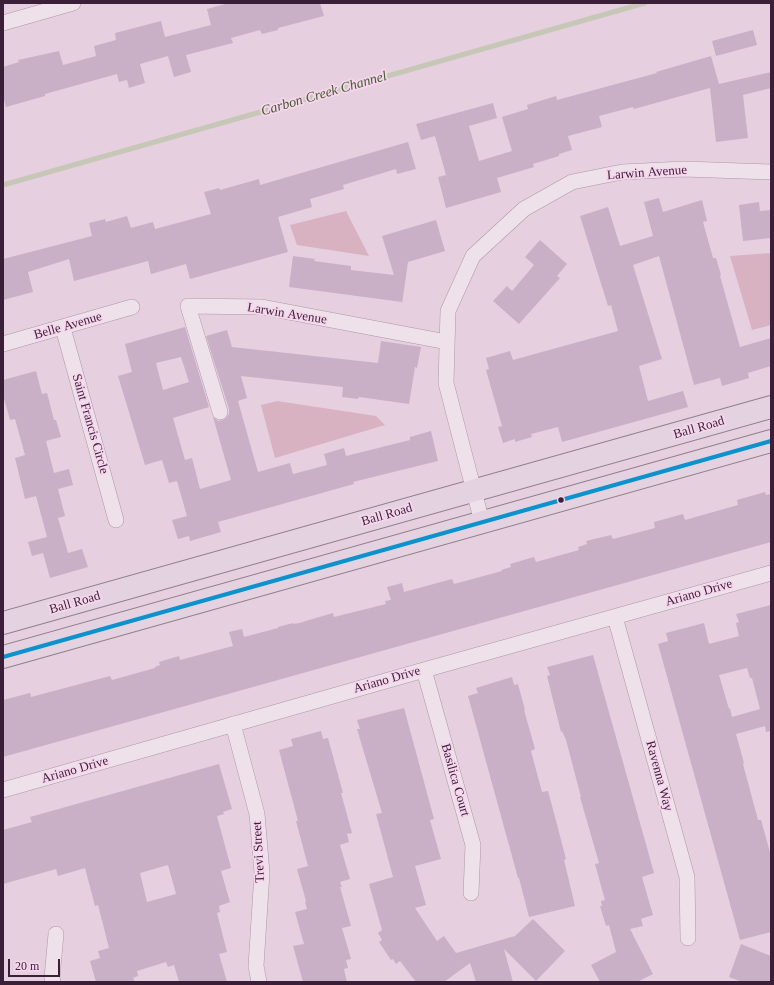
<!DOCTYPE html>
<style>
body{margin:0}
#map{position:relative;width:774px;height:985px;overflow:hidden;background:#e6cfdf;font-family:Georgia,serif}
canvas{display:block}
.frame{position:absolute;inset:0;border:4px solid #3b1f39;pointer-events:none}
.scale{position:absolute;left:8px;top:959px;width:52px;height:18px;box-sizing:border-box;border:2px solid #3b1f39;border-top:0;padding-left:5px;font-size:12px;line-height:14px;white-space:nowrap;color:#3b1f39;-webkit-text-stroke:3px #f6d6ec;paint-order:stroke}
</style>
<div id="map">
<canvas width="774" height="985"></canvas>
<div class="frame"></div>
<div class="scale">20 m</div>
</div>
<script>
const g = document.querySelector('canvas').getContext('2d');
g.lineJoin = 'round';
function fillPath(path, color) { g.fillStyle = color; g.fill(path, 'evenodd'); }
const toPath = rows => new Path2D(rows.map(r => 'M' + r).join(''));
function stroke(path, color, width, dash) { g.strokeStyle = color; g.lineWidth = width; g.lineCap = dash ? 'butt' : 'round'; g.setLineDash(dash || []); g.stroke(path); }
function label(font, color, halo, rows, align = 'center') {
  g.font = font + ' Georgia,serif'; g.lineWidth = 3.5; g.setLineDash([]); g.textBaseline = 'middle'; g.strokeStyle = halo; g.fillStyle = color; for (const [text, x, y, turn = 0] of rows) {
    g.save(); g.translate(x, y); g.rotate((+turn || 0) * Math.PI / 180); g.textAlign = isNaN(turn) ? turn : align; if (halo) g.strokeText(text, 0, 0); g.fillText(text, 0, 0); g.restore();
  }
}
fillPath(toPath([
 [346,211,369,256,297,245,290,225],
 [771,253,771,325,752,330,730,256],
 [277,401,376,416,385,425,275,458,261,405]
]), '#d9b2c1');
stroke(toPath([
 [3,185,645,3]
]), '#c7c7b8', 5);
fillPath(toPath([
 [229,3,320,3,324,16,278,28,278,30,262,34,260,30,231,38,233,43,186,55,191,72,174,77,168,56,140,64,145,83,129,88,127,80,119,82,117,74,45,94,45,96,6,107,3,96,3,67,19,62,18,60,59,51,63,65,96,56,94,46,116,40,115,33,161,21,165,37,211,25,207,9],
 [753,30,757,45,716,56,712,41],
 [711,56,719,84,771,72,771,88,743,95,748,138,716,142,710,88,634,109,633,107,599,116,602,127,568,136,572,150,559,154,559,156,533,164,534,167,497,178,501,192,446,208,438,177,446,175,435,136,421,140,416,124,493,103,497,118,469,126,479,161,512,151,502,117,528,109,527,105,556,96,557,100,657,73,656,72],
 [408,142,416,169,397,174,396,169,343,185,344,189,310,199,312,207,278,217,288,252,190,279,186,264,151,274,148,261,74,281,69,259,28,272,33,292,3,300,3,259,92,236,89,223,105,219,106,222,127,216,131,228,153,222,155,229,211,214,204,192,219,188,220,190,259,179,260,185],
 [659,198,663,212,702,200,707,221,703,222,713,258,716,258,721,275,720,276,740,347,771,338,771,366,748,373,749,378,722,386,720,378,694,385,659,256,633,265,662,359,639,366,648,401,683,391,688,407,562,442,558,427,531,434,532,437,515,442,515,439,503,443,498,427,502,426,486,370,489,369,486,358,510,351,513,360,618,331,611,305,608,306,580,216,608,207,620,246,653,236,644,202],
 [759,202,760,211,771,210,771,238,743,241,739,205],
 [436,220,445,251,408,262,402,304,402,302,289,287,293,256,315,259,314,261,351,266,351,270,394,275,382,236],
 [540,240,567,264,557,276,560,278,519,324,493,301,507,286,512,291,534,265,525,257],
 [185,327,209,407,173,418,185,460,192,458,200,489,231,480,213,417,218,421,223,420,226,418,229,414,229,409,206,336,227,330,232,347,378,363,381,341,421,347,417,368,415,367,409,404,359,397,358,399,342,397,343,387,241,376,247,398,238,401,258,472,290,463,293,474,327,465,324,454,344,448,346,456,410,440,410,437,431,431,438,461,353,482,354,484,218,522,221,532,190,541,189,536,178,539,172,520,187,516,177,481,169,483,162,460,145,465,118,376,132,372,125,344],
 [181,357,189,382,163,390,156,363],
 [36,371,42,394,47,393,54,420,56,420,61,437,46,441,54,473,69,469,73,485,58,489,65,516,58,518,68,553,82,549,88,567,50,578,43,553,32,556,28,542,47,537,36,496,25,499,15,458,25,455,15,419,10,420,3,395,3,380],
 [765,492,766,495,771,494,771,542,3,757,3,700,30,693,31,697,110,676,112,680,155,668,155,667,160,665,159,662,179,656,180,660,233,646,229,632,242,629,244,637,278,628,278,627,293,623,293,624,299,623,333,613,334,617,386,604,385,601,391,600,387,587,402,583,404,592,452,579,454,584,502,571,501,570,511,567,510,564,534,557,536,562,579,550,578,547,587,544,586,541,611,535,613,539,655,528,654,522,683,514,685,520,738,505,737,500],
 [771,605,771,731,766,732,765,726,736,734,744,763,743,764,758,820,761,820,771,856,771,932,740,940,658,644,668,641,666,633,704,623,709,644,739,636,736,623,739,622,736,614],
 [747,668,750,678,752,678,760,709,732,717,730,708,729,709,719,675],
 [593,655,654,873,642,877,653,915,641,919,643,926,630,929,653,974,637,982,600,982,591,965,616,952,609,925,606,926,600,906,602,906,601,901,605,900,595,864,599,863,580,797,581,797,566,740,562,731,561,732,547,676,550,675,547,667],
 [512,677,514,685,518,684,525,710,524,710,535,749,531,751,542,792,548,791,555,817,566,859,564,860,575,906,529,917,519,878,518,878,468,696,478,693,476,688],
 [404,708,434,819,430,820,441,859,415,866,426,905,415,908,437,941,444,936,456,953,515,936,533,919,565,951,536,981,504,949,513,982,476,982,470,963,444,982,416,982,400,961,396,964,393,959,391,960,379,942,382,940,378,933,382,930,369,884,393,877,376,814,382,813,357,729,360,729,357,720],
 [321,731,323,739,328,738,343,793,341,793,352,833,347,834,349,842,340,845,350,879,340,882,342,887,340,887,351,926,342,928,351,959,346,960,348,968,344,969,347,982,303,982,293,946,304,944,295,912,307,909,305,902,306,901,297,869,308,866,296,821,298,821,279,750,293,746,291,739],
 [219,764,232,809,223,812,224,814,217,816,231,868,221,871,230,902,219,906,220,912,217,913,227,952,219,954,227,982,179,982,174,965,168,967,166,962,137,971,138,976,133,978,135,982,96,982,90,961,100,958,98,951,109,948,98,905,95,906,85,868,58,876,56,869,3,884,3,830,32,822,30,817],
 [168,865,176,894,147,902,140,873],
 [741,944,771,956,771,982,742,982,729,977]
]), '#cab0c7');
const street = toPath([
 [3,23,73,3],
 [63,328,116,520],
 [3,344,132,307],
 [220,412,188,306,262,307,447,342],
 [482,522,446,383,448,311,473,256,524,209,572,182,622,172,684,169,771,172],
 [615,617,687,877,688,938],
 [424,670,473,845,471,893],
 [233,724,257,814,262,873,256,966,259,982],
 [3,790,424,670,771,573],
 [53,982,52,978,56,934]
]);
const primary = toPath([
 [3,623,771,407],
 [3,657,771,441]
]);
stroke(street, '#ab98a7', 16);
stroke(primary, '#917f8d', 24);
stroke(street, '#eee1ea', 15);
stroke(primary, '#e5d2e0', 22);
stroke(toPath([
 [3,657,771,441]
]), '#0c92cd', 4);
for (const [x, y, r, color] of [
 [561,500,3.5,"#3b1f39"]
]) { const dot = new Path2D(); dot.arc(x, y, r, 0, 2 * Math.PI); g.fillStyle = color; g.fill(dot); stroke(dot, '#f6d6ec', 1.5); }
label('13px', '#3b1f39', '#f6d6ec', [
 ["Larwin Avenue",647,173,-4],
 ["Larwin Avenue",287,314,9],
 ["Belle Avenue",68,326,-16],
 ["Saint Francis Circle",90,424,74],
 ["Ball Road",699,428,-16],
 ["Ball Road",387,515,-16],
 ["Ariano Drive",699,593,-16],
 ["Ball Road",75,603,-16],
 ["Ariano Drive",387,680,-16],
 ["Ariano Drive",75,770,-16],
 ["Ravenna Way",659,776,75],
 ["Basilica Court",455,780,74],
 ["Trevi Street",259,852,-93]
]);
label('italic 14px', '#435b2e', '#f6d6ec', [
 ["Carbon Creek Channel",324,94,-16]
]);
</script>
